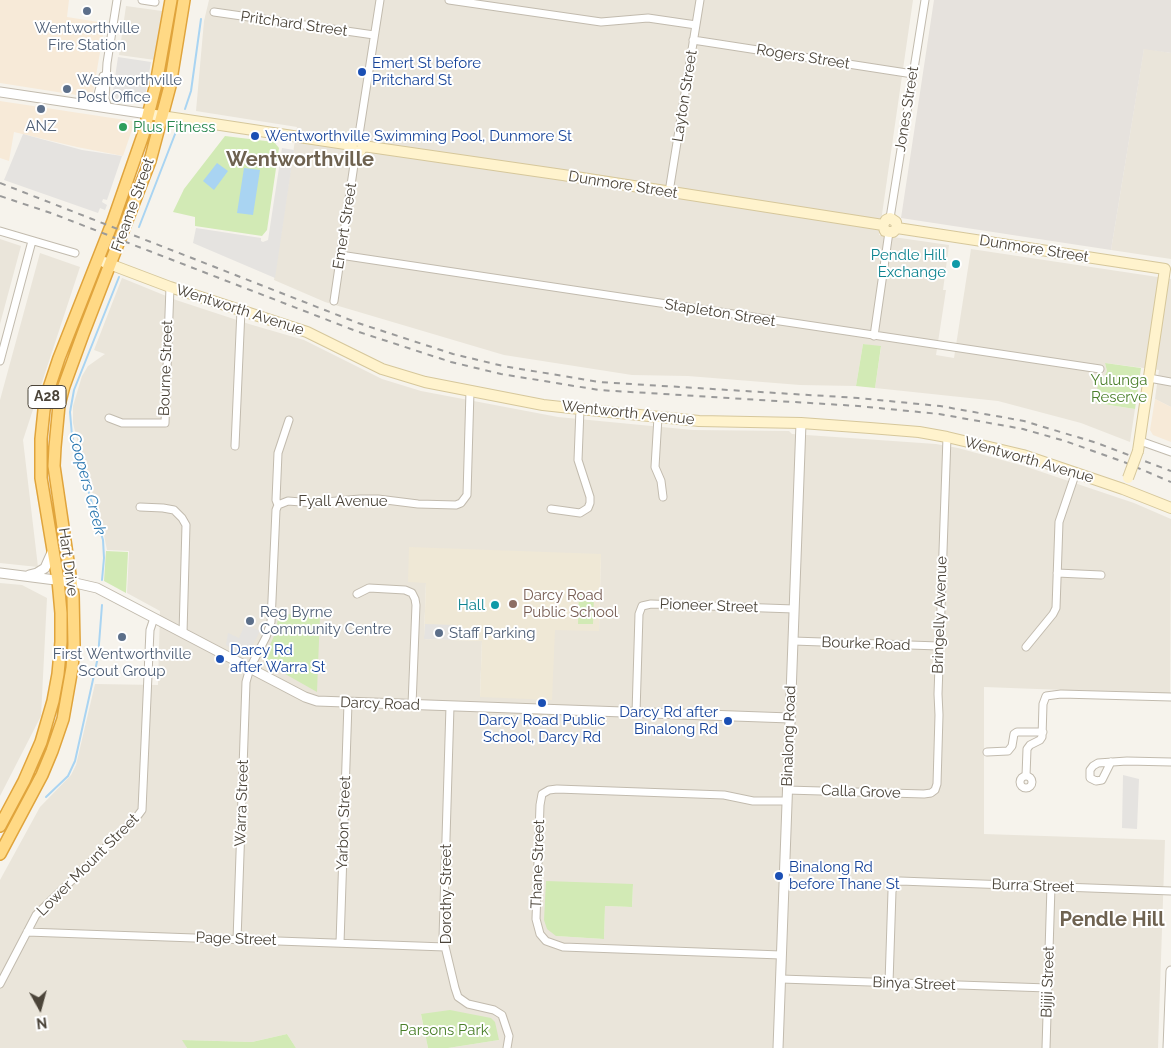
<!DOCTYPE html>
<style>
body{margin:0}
#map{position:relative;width:1171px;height:1048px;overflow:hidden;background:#f6f3ec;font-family:Raleway,sans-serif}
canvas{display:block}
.north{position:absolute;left:15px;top:983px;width:50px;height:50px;-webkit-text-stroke:4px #fff;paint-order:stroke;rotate:173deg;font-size:14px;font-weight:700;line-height:20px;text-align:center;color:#4b4439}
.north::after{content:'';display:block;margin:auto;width:18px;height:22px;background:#4b4439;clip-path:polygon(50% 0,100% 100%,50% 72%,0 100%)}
</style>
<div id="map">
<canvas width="1171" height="1048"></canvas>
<div class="north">N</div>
</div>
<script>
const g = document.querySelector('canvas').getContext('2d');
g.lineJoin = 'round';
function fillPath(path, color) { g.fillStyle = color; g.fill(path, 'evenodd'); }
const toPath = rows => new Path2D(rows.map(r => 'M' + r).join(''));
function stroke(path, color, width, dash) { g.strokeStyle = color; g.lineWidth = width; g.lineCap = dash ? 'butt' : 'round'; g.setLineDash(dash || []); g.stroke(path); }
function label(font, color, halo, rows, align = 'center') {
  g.font = font + ' Raleway,sans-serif'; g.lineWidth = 4; g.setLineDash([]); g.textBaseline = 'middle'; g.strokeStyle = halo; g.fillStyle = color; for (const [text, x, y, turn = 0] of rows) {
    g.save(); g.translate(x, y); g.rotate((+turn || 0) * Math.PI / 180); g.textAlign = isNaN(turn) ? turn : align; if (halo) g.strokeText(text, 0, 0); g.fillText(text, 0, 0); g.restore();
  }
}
fillPath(toPath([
 [209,0,913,0,879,235,949,245,943,290,946,290,936,355,954,358,971,249,1171,279,1171,407,1155,399,1159,370,1105,363,1107,371,1103,379,1096,403,1135,409,1130,442,1081,423,998,401,875,388,881,347,863,344,856,386,800,385,688,376,632,375,504,355,325,302,274,280,297,127,196,111,204,21],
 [126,6,162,11,155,60,119,55],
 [1144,48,1171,53,1171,259,1111,250],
 [0,239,21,246,0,324],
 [40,253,80,267,23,440,38,567,0,563,0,400],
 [122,278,176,300,249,324,304,340,382,379,421,391,558,417,693,430,789,431,792,434,936,444,958,448,1024,466,1134,503,1171,519,1170,694,984,687,984,834,1165,840,1158,1048,448,1048,499,1040,421,1014,428,1048,296,1048,287,1034,252,1042,183,1040,187,1048,0,1048,0,880,40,807,71,775,76,765,95,684,158,685,160,611,127,593,129,551,107,550,102,525,78,444,73,423,73,406,82,376,88,366,105,354,94,350],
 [601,554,599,630,555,630,480,697,482,641,424,639,426,583],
 [633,884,632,907,605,906,604,939,556,936],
 [0,583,22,585,47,598,41,716,0,796]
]), '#eae5da');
fillPath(toPath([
 [0,0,69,0,67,17,105,23,93,93,89,97,0,83],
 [0,101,132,121,134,124,123,156,77,147,14,132,9,161,0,158],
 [1155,399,1171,407,1171,442,1153,435,1150,430]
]), '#f7ead8');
fillPath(toPath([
 [934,0,1171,0,1171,53,1144,49,1111,250,901,218]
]), '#e6e2dd');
fillPath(toPath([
 [409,547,601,554,599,631,555,630,552,700,480,697,482,641,424,639,426,583,408,582]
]), '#efe8d6');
fillPath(toPath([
 [225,136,274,142,279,148,267,230,262,236,195,226,195,217,173,212,184,189],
 [863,344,881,346,875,388,856,386],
 [1105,363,1141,368,1135,409,1096,403,1098,380,1103,379,1107,371],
 [106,551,128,552,126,593,104,581],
 [579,594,594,595,593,624,578,624],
 [279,614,320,615,317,692,264,662,264,658,275,634],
 [546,881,633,884,632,907,605,906,604,939,556,936,547,929,544,920],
 [450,1010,491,1018,495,1022,499,1040,448,1048,428,1048,421,1014],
 [287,1034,296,1048,187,1048,182,1040,252,1042]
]), '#d2eab5');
fillPath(toPath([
 [118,57,151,62,144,103,112,98],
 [23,134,82,150,122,156,107,200,103,199,102,202,107,205,105,210,100,208,98,213,4,180],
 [282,148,294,150,275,278,193,243,196,228,261,238,261,241,263,242,268,240],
 [245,624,260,631,247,656,226,645,228,633,239,638],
 [425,624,454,625,454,640,424,639],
 [1123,775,1139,779,1137,829,1122,828]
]), '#e5e3e0');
fillPath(toPath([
 [217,163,228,171,214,190,203,181],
 [244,168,260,170,253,215,237,213]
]), '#a9d4f2');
stroke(toPath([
 [185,109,191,91,201,19],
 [139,227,177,129],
 [102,580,104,558,103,540,72,436,70,412,74,390,119,277],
 [46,797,68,776,75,761,98,657,102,605]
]), '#a9d4f2', 2);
const minor = toPath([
 [142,0,155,2],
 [449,0,601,22,648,18,696,25],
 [214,12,374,35],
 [693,40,913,74],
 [88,105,97,98,103,76],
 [108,108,105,99,107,63,117,0],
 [358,141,380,0],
 [669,192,700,0],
 [890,218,925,0],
 [0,231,75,253],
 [340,255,1100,369],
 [334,301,356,151],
 [874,336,889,232],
 [0,361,32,241],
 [1149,378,1171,382],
 [658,417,655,467,661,481,663,497],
 [109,418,122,423,165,423,170,287],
 [1140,441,1171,452],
 [235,446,241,310],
 [278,505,276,500,278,453,289,420],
 [140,507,163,508,174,510,182,518,186,525,183,633],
 [551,509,580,513,588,508,590,503,590,497,578,460,580,409],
 [1057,573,1101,575],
 [357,594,369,588,405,590,412,593,415,599,416,605,412,705],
 [793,641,939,646],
 [1026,647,1053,614,1056,608,1059,522,1076,472],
 [450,706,443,938,455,988,458,997,468,1004,494,1010,502,1015,509,1036,507,1048],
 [636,713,639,614,642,606,651,604,794,609],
 [987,752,1008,751,1012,746,1014,734,1017,732,1043,732],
 [1111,762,1102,780,1096,781,1090,778,1090,770,1093,766,1098,763,1127,761,1171,762],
 '1020 782a6 6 0 1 1 12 0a6 6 0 1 1-12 0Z',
 [1026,776,1027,749,1030,745,1040,740,1042,737,1043,704,1046,696,1061,694,1171,697],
 [787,790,924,794,931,793,935,790,937,784,939,715,938,694,947,437],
 [27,932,445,947],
 [237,940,246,682,250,668,266,637,271,622,276,510,278,505,288,501,314,503,360,499,378,499,418,504,456,505,461,503,467,495,470,391],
 [340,943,348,703],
 [781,955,563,947,546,941,540,934,536,919,540,805,542,794,549,790,557,789,724,795,753,801,787,801],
 [781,979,1048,988],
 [889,983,892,891,896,882,900,881,1171,891],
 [0,984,36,915,136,818,142,810,150,630,154,618],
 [1046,1048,1051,886]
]);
const tertiary = toPath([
 [0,92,148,114],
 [0,573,71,582,97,588,305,697,317,701,790,718],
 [29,575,37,573,45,568,53,550],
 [778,1048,801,423],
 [1168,1048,1171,971]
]);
const secondary = toPath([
 [148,114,352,145],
 '351.5 146a5.5 5.5 0 1 1 11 0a5.5 5.5 0 1 1-11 0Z',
 [363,146,563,175,883,225],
 [883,225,886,220,890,218,896,222,897,228],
 [883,225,885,231,889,232,893,232,897,228],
 [897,228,1165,269,1138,451],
 [104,262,170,287,307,332,382,369,425,382,543,405,580,409,699,421,801,423,870,428,919,432,947,437,1023,455,1123,489,1171,508]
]);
const trunk = toPath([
 [0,826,24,781,41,742,53,701,58,674,61,642,61,613,58,580,41,478,41,439,44,410,49,388,59,358,113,221,143,135,156,84,171,0],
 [0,854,42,775,52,751,63,719,72,668,74,645,73,595,54,466,55,447,59,405,64,386,83,334,150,161,170,86,184,0]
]);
stroke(minor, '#c2bbae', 9);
stroke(tertiary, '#c2bbae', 11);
stroke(secondary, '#d6c79b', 12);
stroke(trunk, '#e0a43c', 14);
stroke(minor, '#fff', 7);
stroke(tertiary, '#fff', 9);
stroke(secondary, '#fff3cd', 10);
stroke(trunk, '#ffd985', 11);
stroke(toPath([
 [0,183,358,323,453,354,503,366,599,382,858,398,940,406,1024,421,1097,443,1171,471],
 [0,196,51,213,356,331,451,362,501,374,599,390,858,406,939,414,1023,429,1065,441,1124,462,1171,482]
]), '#9a9a9a', 2, [6, 6]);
const secondaryBridge = toPath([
 [1128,478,1138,451]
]);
stroke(secondaryBridge, '#d6c79b', 12, []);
stroke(secondaryBridge, '#fff3cd', 10);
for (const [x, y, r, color] of [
 [87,11,5,"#5c6f8a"],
 [362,72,5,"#1a4fb4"],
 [67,89,5,"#5c6f8a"],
 [41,109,5,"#5c6f8a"],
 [123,127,5,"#2e9e5b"],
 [255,136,5,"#1a4fb4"],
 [956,264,5,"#0f9aa8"],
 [513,604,5,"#8d6e63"],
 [495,605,5,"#0f9aa8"],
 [250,621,5,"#5c6f8a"],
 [439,633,5,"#5c6f8a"],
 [122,637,5,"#5c6f8a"],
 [220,659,5,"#1a4fb4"],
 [542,703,5,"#1a4fb4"],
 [728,721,5,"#1a4fb4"],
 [779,876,5,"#1a4fb4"]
]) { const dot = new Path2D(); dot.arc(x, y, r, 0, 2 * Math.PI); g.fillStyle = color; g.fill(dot); stroke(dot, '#fff', 2); }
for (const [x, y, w] of [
 [47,397,38]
]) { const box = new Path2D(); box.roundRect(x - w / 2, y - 11.5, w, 23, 4); g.fillStyle = '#fff'; g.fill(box); stroke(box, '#4b4439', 1); }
label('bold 14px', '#4b4439', null, [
 ["A28",47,397]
]);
label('15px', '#4b4439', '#fff', [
 ["Pritchard Street",294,24,8],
 ["Rogers Street",803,57,9],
 ["Layton Street",685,96,-81],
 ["Jones Street",907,109,-81],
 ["Dunmore Street",623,185,9],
 ["Freame Street",133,205,-70],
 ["Emert Street",345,226,-81],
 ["Dunmore Street",1034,249,9],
 ["Wentworth Avenue",240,310,18],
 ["Stapleton Street",720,313,9],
 ["Bourne Street",166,368,-88],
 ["Wentworth Avenue",628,413,6],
 ["Wentworth Avenue",1029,460,16],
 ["Fyall Avenue",343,501],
 ["Hart Drive",68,562,82],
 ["Pioneer Street",709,606,2],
 ["Bringelly Avenue",940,615,-88],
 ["Bourke Road",866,644,2],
 ["Darcy Road",380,704,2],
 ["Binalong Road",789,736,-88],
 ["Calla Grove",861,792,2],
 ["Warra Street",242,803,-88],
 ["Yarbon Street",344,823,-88],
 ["Thane Street",538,864,-88],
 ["Lower Mount Street",88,865,-45],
 ["Burra Street",1033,886,2],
 ["Dorothy Street",446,894,-90],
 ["Page Street",236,939,2],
 ["Bijiji Street",1048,982,-88],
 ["Binya Street",914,984,2]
]);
label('15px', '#4e5e75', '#fff', [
 ["Wentworthville",87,28],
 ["Fire Station",87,45],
 ["Wentworthville",77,80,"left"],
 ["Post Office",77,97,"left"],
 ["ANZ",41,126],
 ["Reg Byrne",260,612,"left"],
 ["Community Centre",260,629,"left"],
 ["Staff Parking",449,633,"left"],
 ["First Wentworthville",122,654],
 ["Scout Group",122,671]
]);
label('15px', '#164399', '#fff', [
 ["Emert St before",372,63],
 ["Pritchard St",372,80],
 ["Wentworthville Swimming Pool, Dunmore St",265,136],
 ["Darcy Rd",230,650],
 ["after Warra St",230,667],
 ["Darcy Rd after",718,712,"right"],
 ["Binalong Rd",718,729,"right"],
 ["Darcy Road Public",542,720,"center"],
 ["School, Darcy Rd",542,737,"center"],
 ["Binalong Rd",789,867],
 ["before Thane St",789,884]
], 'left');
label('15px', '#27864d', '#fff', [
 ["Plus Fitness",133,127]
], 'left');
label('15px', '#0d838f', '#fff', [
 ["Pendle Hill",946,255],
 ["Exchange",946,272],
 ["Hall",485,605]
], 'right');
label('15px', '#4a7f2a', '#fff', [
 ["Yulunga",1119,380],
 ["Reserve",1119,397],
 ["Parsons Park",444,1030]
]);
label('15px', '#785e54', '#fff', [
 ["Darcy Road",523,595],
 ["Public School",523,612]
], 'left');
label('italic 16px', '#2e7ab2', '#fff', [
 ["Coopers Creek",87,484,75]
]);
label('bold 20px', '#6e6250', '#fff', [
 ["Wentworthville",300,160],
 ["Pendle Hill",1112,920]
]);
</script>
